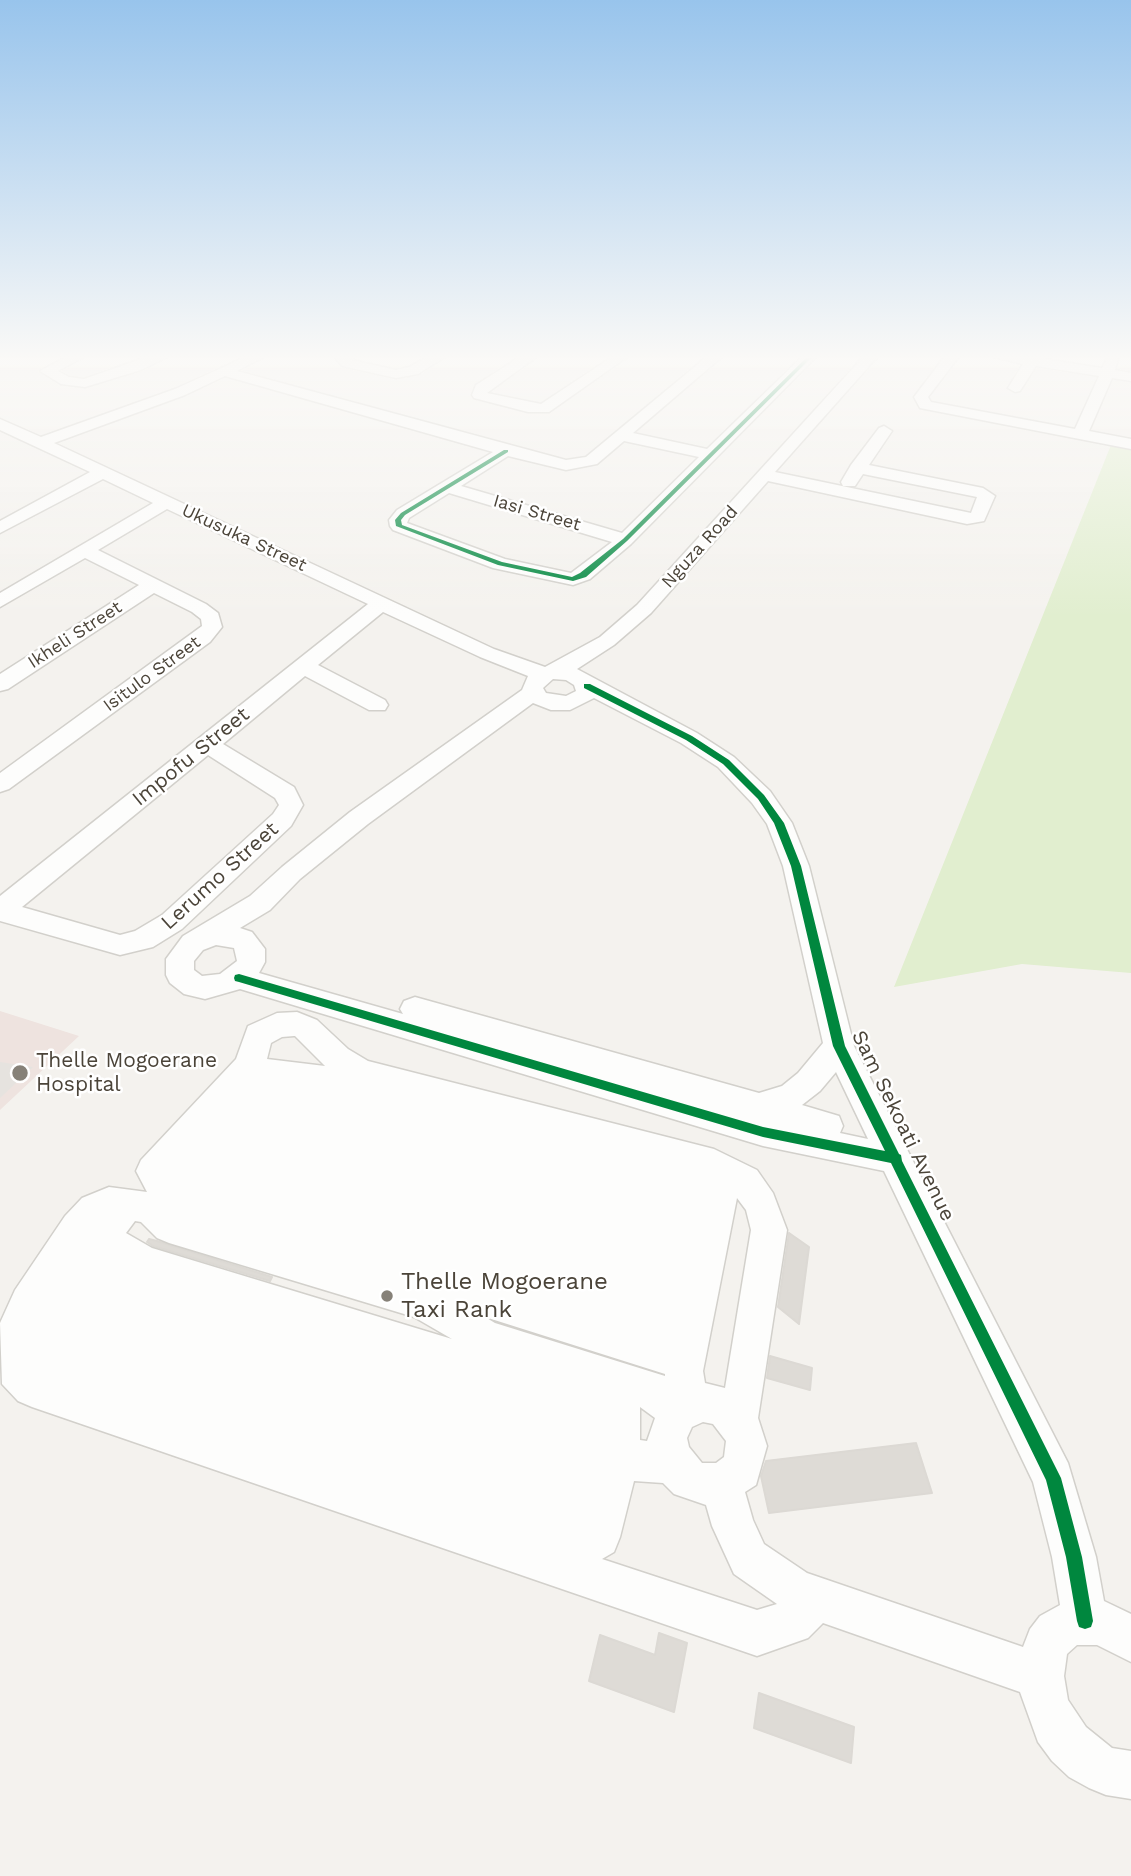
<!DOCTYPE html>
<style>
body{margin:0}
canvas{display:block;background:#f4f2ee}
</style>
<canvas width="1131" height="1876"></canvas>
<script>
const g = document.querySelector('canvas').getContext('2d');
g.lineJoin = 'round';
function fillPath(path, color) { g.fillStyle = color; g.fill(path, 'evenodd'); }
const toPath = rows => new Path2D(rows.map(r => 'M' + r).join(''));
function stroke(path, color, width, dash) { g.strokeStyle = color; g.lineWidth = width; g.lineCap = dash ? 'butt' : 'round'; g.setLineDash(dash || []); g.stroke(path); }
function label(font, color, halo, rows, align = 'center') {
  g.font = font + ' "Work Sans",sans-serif'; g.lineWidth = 5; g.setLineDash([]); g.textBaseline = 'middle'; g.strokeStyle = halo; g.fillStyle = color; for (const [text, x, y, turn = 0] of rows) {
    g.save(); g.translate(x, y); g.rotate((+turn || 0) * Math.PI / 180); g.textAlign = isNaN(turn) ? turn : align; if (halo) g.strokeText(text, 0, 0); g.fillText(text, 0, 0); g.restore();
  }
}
fillPath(toPath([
 [0,1011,79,1036,0,1110]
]), '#eee3df');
fillPath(toPath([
 [1111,445,1131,449,1131,973,1022,964,894,987]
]), '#e1eecf');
fillPath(toPath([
 [0,1062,33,1067,0,1098]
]), '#e6e3df');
const building = toPath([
 [789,1233,809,1247,799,1324,778,1307,789,1233],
 [149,1239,157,1241,272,1277,270,1281,153,1246,147,1242,149,1239],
 [770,1356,812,1368,810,1390,767,1378,770,1356],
 [916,1443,932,1493,769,1513,761,1476,766,1461,916,1443],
 [659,1633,687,1643,674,1712,589,1681,600,1635,655,1655,659,1633],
 [759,1693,854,1727,851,1763,754,1728,759,1693]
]);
fillPath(building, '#dedbd6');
stroke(building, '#dcd9d4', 2);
const minor = toPath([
 [70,355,87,355,58,371,69,377,84,379,153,355,171,355,141,370,85,387,61,384,40,371,70,355],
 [250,355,267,355,237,371,566,460,586,457,709,355,724,355,633,433,707,449,804,355,818,355,631,544,590,579,573,585,493,568,393,530,390,526,389,520,397,510,493,452,225,376,185,395,54,443,494,649,545,667,600,637,637,605,865,355,879,355,775,472,971,513,977,497,863,474,855,486,843,486,841,482,851,465,879,428,884,426,892,431,869,465,983,488,995,496,984,521,967,524,768,481,651,613,614,645,577,669,697,733,734,757,770,791,792,823,809,866,854,1046,1068,1463,1096,1557,1104,1601,1131,1614,1131,1662,1097,1645,1077,1645,1067,1654,1064,1676,1068,1700,1086,1727,1112,1748,1131,1751,1131,1799,1106,1795,1089,1788,1069,1777,1052,1761,1038,1742,1020,1692,823,1623,808,1638,757,1656,32,1407,18,1401,2,1384,0,1323,15,1290,65,1216,82,1198,109,1187,147,1192,136,1171,141,1160,236,1059,248,1026,277,1013,297,1012,317,1020,348,1049,368,1061,714,1149,757,1170,773,1193,787,1230,758,1418,767,1446,756,1485,745,1492,753,1520,764,1544,807,1573,1023,1647,1030,1629,1040,1616,1060,1605,1052,1557,1033,1482,884,1171,763,1146,240,989,205,999,184,994,170,983,166,975,166,959,183,936,250,896,282,867,350,812,522,690,528,676,480,657,383,612,318,665,385,700,388,705,385,710,369,710,305,676,223,744,294,787,303,805,291,826,182,929,153,947,120,955,0,921,0,896,368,604,167,509,98,550,206,604,218,613,222,627,210,642,9,789,0,792,0,773,202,626,201,619,192,612,154,593,8,689,0,691,0,674,139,585,85,558,0,607,0,593,153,503,103,479,0,533,0,521,90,472,0,430,0,419,41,437,175,389,250,355],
 [624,441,699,457,622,533,461,486,508,456,566,470,597,464,624,441],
 [449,493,612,542,571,573,505,559,407,523,409,518,449,493],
 [553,679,566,680,574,685,576,691,566,696,546,693,543,688,553,679],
 [594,698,681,743,718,767,752,803,767,824,783,866,823,1043,798,1073,782,1086,759,1093,415,997,404,1001,400,1009,403,1014,259,973,265,962,265,949,252,932,240,928,270,910,300,879,368,824,533,703,551,710,570,710,594,698],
 [208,755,275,798,279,805,273,814,162,915,135,931,120,935,22,907,208,755],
 [216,945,234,948,237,961,220,974,202,976,194,970,194,961,203,950,216,945],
 [294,1036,295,1036,325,1066,267,1059,271,1043,282,1037,294,1036],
 [836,1072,868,1139,840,1133,843,1126,839,1116,802,1105,820,1091,836,1072],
 [737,1198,746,1210,751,1230,725,1388,705,1383,703,1371,737,1198],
 [135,1221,141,1222,157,1238,169,1243,414,1317,452,1339,152,1248,126,1233,135,1221],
 [485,1317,665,1374,665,1376,495,1323,485,1317],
 [640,1407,655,1418,647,1441,640,1440,640,1407],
 [703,1422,713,1424,726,1441,724,1457,716,1463,702,1463,689,1447,687,1438,692,1427,703,1422],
 [634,1481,663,1483,674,1494,706,1505,712,1526,734,1574,777,1604,757,1610,602,1559,614,1552,620,1537,634,1481],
 [339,355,356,355,352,360,396,370,409,367,432,355,448,355,418,374,396,378,342,366,336,358,339,355],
 [523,355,539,355,487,393,541,404,615,355,630,355,549,412,528,412,474,398,472,395,476,385,523,355],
 [946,355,960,355,928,397,931,402,1075,429,1099,376,1036,366,1020,391,1015,392,1008,388,1023,364,987,355,1017,355,1102,368,1109,355,1119,355,1115,370,1131,373,1131,381,1112,378,1089,431,1131,439,1131,449,920,408,914,397,946,355]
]);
stroke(minor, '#d2d0cb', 3);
fillPath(minor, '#fdfdfc');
fillPath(toPath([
 [809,355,814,355,627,541,586,577,573,581,498,565,396,526,395,520,401,513,504,450,508,450,508,452,405,515,401,520,402,525,502,562,572,577,580,573,623,539,809,355],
 [584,684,590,684,692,736,729,760,764,795,784,823,801,866,845,1046,899,1154,901,1155,902,1161,1061,1478,1082,1557,1093,1621,1091,1627,1085,1629,1079,1627,1077,1621,1066,1557,1046,1480,891,1163,763,1137,239,982,235,981,234,978,235,975,239,974,763,1127,885,1151,833,1046,791,866,774,823,758,799,723,764,686,740,584,688,584,684]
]), '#00873e');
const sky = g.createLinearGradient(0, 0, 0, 617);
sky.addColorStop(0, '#98c4ec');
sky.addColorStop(0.58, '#faf9f7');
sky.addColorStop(1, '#faf9f700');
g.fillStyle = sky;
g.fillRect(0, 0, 1131, 617);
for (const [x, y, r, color] of [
 [20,1073,9,"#868178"],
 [387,1296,7,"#868178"]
]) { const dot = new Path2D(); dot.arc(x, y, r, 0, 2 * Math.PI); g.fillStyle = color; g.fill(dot); stroke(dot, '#fff', 2.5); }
label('18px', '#4b4439', '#fff', [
 ["Iasi Street",537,513,16],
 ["Ukusuka Street",244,538,25],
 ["Nguza Road",700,547,-48],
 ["Ikheli Street",75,635,-33],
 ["Isitulo Street",152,674,-36]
]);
label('21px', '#4b4439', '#fff', [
 ["Impofu Street",191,757,-39],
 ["Lerumo Street",220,876,-42],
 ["Sam Sekoati Avenue",903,1126,64]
]);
label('21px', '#4b4439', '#fff', [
 ["Thelle Mogoerane",36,1061],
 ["Hospital",36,1085]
], 'left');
label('24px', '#4b4439', '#fff', [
 ["Thelle Mogoerane",401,1282],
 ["Taxi Rank",401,1310]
], 'left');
</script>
